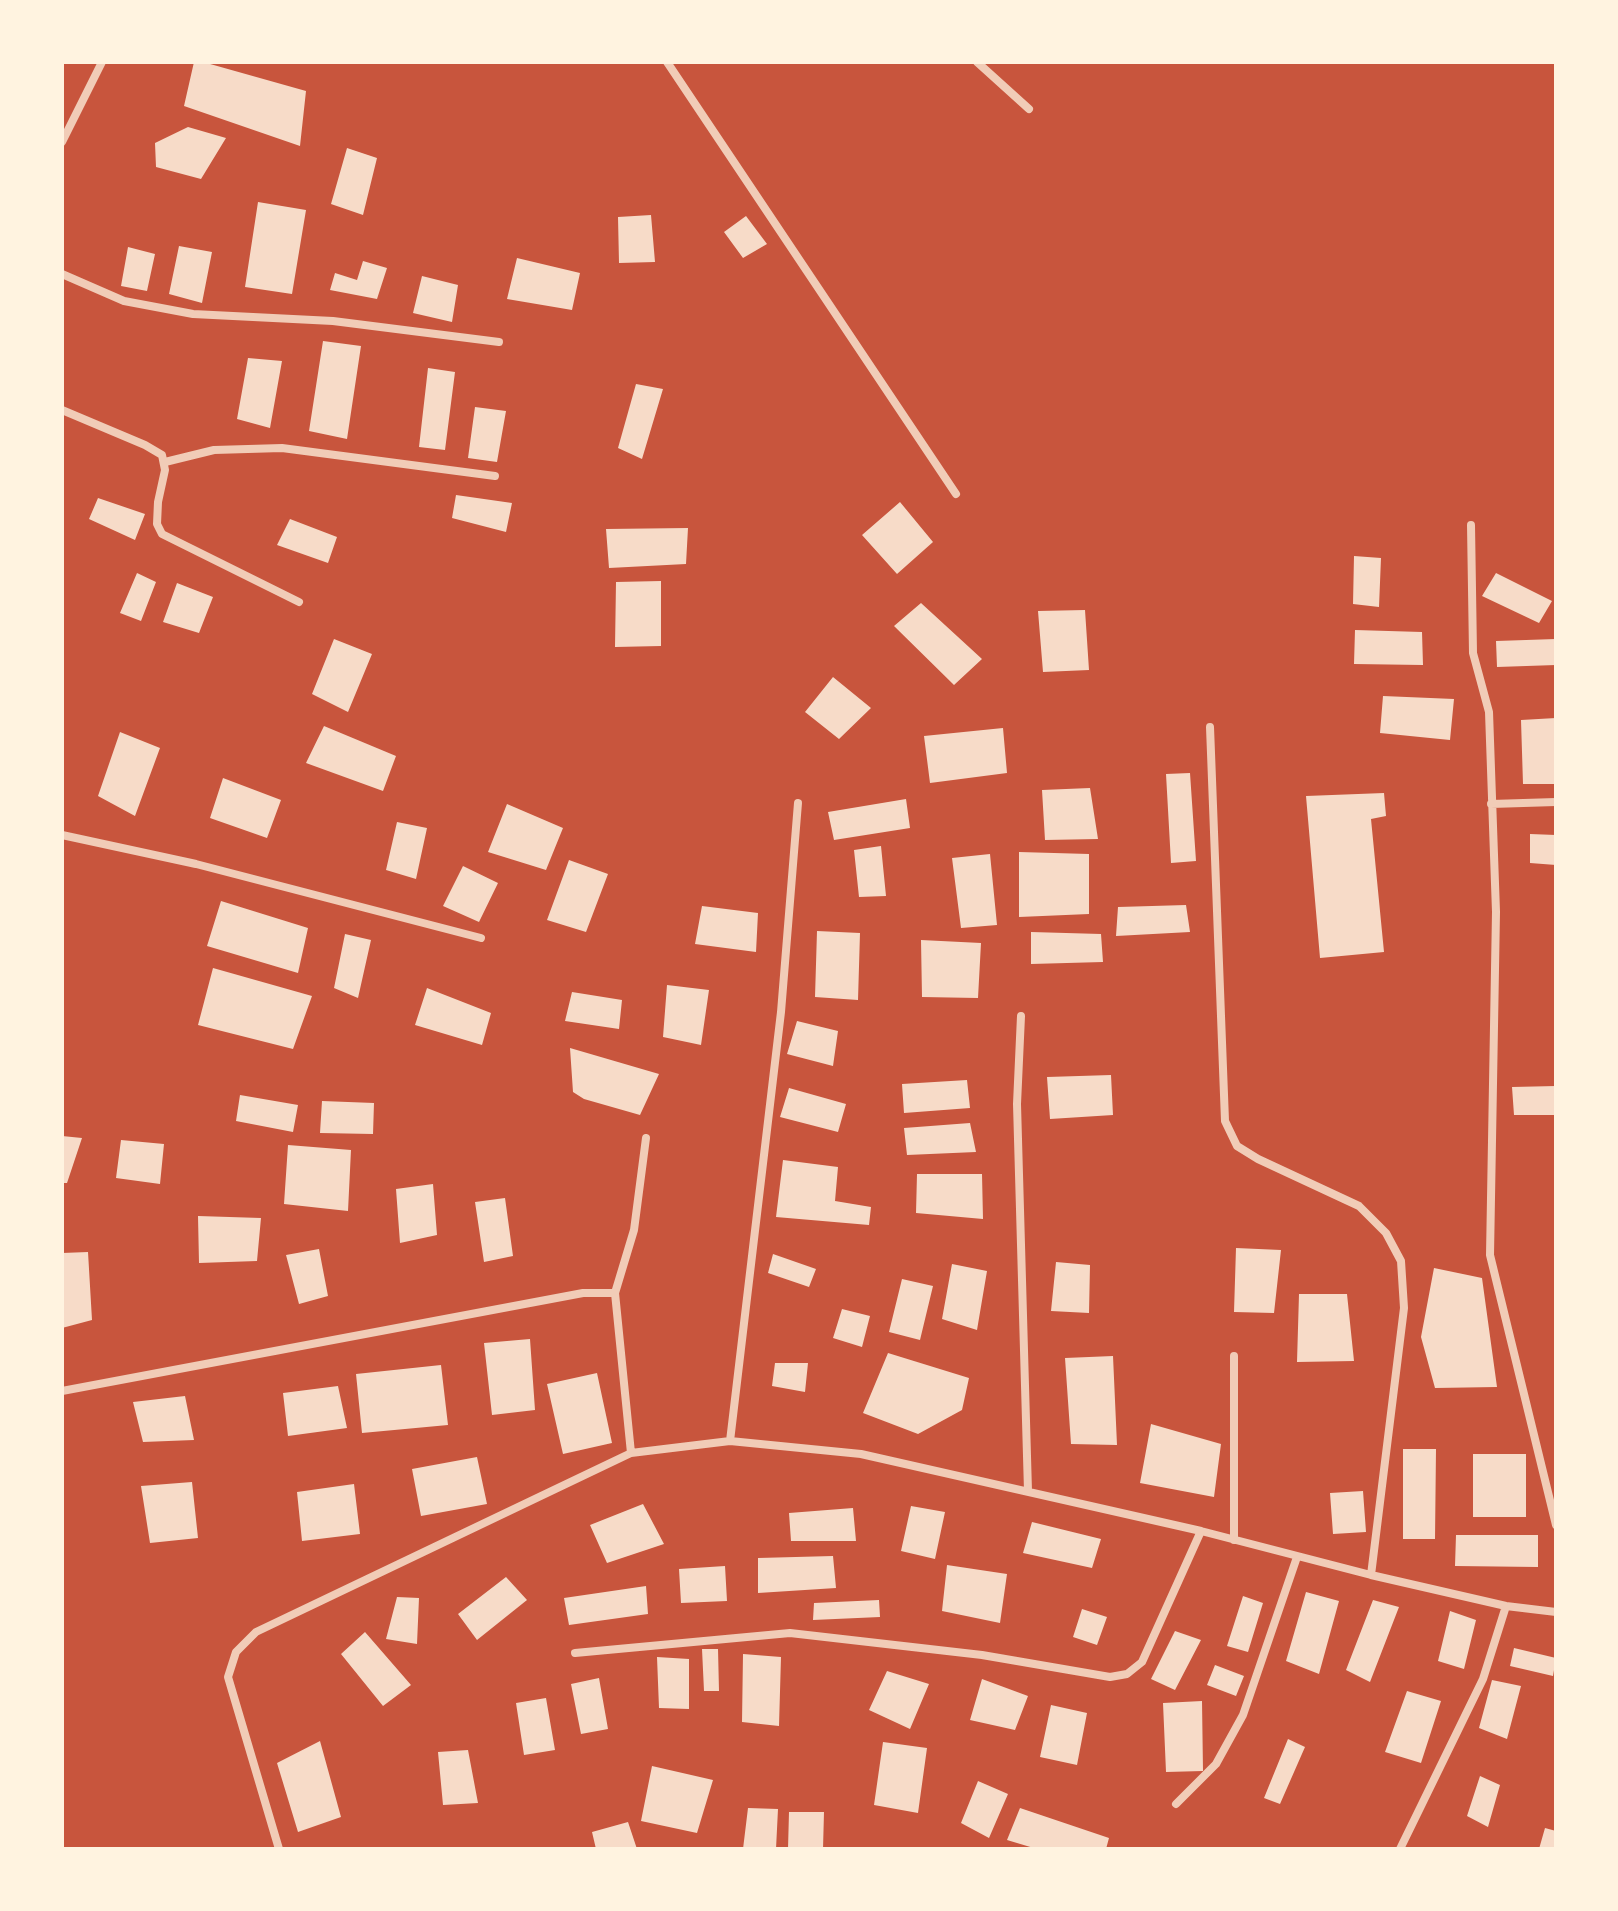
<!DOCTYPE html>
<style>
body{margin:0}
#map{position:relative;width:1618px;height:1911px;overflow:hidden;background:#c8553d;font-family:Ubuntu,sans-serif}
canvas{display:block}
.frame{position:absolute;inset:0;border:64px solid #fff3e0;pointer-events:none}
</style>
<div id="map">
<canvas width="1618" height="1911"></canvas>
<div class="frame"></div>
</div>
<script>
const g = document.querySelector('canvas').getContext('2d');
g.lineJoin = 'round';
function fillPath(path, color) { g.fillStyle = color; g.fill(path, 'evenodd'); }
const toPath = rows => new Path2D(rows.map(r => 'M' + r).join(''));
function stroke(path, color, width, dash) { g.strokeStyle = color; g.lineWidth = width; g.lineCap = dash ? 'butt' : 'round'; g.setLineDash(dash || []); g.stroke(path); }
fillPath(toPath([
 [194,62,203,62,306,91,300,146,184,106],
 [188,127,226,138,201,179,156,167,155,143],
 [347,148,377,158,363,215,331,204],
 [258,202,306,210,292,294,245,287],
 [651,215,655,262,619,263,618,217],
 [746,216,767,244,743,258,724,232],
 [179,246,212,252,202,303,169,294],
 [128,247,155,254,147,291,121,286],
 [517,258,580,273,572,310,507,299],
 [363,261,387,268,377,299,330,290,335,273,357,280],
 [422,276,458,285,452,322,413,313],
 [323,341,361,346,347,439,309,431],
 [248,358,282,361,270,428,237,419],
 [428,368,455,372,445,450,419,447],
 [636,384,663,389,642,459,618,448],
 [475,407,506,411,497,462,468,458],
 [456,495,512,503,506,532,452,518],
 [98,498,145,514,135,540,89,519],
 [900,502,933,542,897,574,862,535],
 [290,519,337,537,328,563,277,545],
 [688,528,686,564,609,568,606,529],
 [1354,556,1381,558,1379,607,1353,604],
 [137,573,156,582,141,621,120,613],
 [1496,573,1552,601,1539,623,1482,596],
 [661,581,661,646,615,647,616,582],
 [177,583,213,597,199,633,163,622],
 [921,603,982,659,954,685,894,626],
 [1085,610,1089,670,1043,672,1038,611],
 [1355,630,1422,632,1423,665,1354,664],
 [334,639,372,654,348,712,312,694],
 [1556,639,1556,665,1497,667,1496,641],
 [833,677,871,708,839,739,805,712],
 [1383,696,1454,699,1450,740,1380,733],
 [1556,718,1556,784,1523,784,1521,720],
 [324,726,396,756,383,791,306,763],
 [1003,728,1007,773,930,783,924,736],
 [120,732,160,748,135,816,98,796],
 [1190,773,1196,861,1171,863,1166,774],
 [223,778,281,800,267,838,210,818],
 [1090,788,1098,839,1045,840,1042,790],
 [1384,793,1386,816,1371,819,1384,952,1320,958,1306,796],
 [906,799,910,828,834,840,828,812],
 [507,804,563,828,546,870,488,852],
 [397,822,427,828,416,879,386,870],
 [1530,834,1556,835,1556,865,1530,863],
 [881,846,886,896,859,897,854,850],
 [1019,852,1089,854,1089,914,1019,917],
 [990,854,997,925,961,928,952,858],
 [569,860,608,874,586,932,547,920],
 [463,866,498,883,479,922,443,906],
 [221,901,308,928,298,973,207,946],
 [1186,905,1190,932,1116,936,1118,907],
 [702,906,758,913,756,952,695,944],
 [817,931,860,933,858,1000,815,997],
 [1031,932,1101,934,1103,962,1031,964],
 [345,934,371,940,358,998,334,988],
 [921,940,981,943,978,998,922,997],
 [213,968,312,996,293,1049,198,1025],
 [667,985,709,990,701,1045,663,1037],
 [427,988,491,1013,482,1045,415,1025],
 [572,992,622,1000,619,1029,565,1021],
 [797,1021,838,1031,833,1066,787,1054],
 [570,1048,659,1074,640,1115,584,1099,573,1092],
 [1111,1075,1113,1115,1050,1119,1047,1077],
 [967,1080,970,1108,904,1113,902,1084],
 [1556,1086,1556,1115,1514,1115,1512,1087],
 [789,1088,846,1104,838,1132,780,1117],
 [240,1095,298,1105,293,1132,236,1121],
 [322,1101,374,1103,373,1134,320,1133],
 [970,1123,976,1152,907,1155,904,1128],
 [62,1136,82,1138,67,1183,62,1183],
 [121,1140,164,1144,160,1184,116,1178],
 [288,1145,351,1150,348,1211,284,1204],
 [783,1160,838,1167,835,1201,871,1207,869,1225,776,1217],
 [917,1174,982,1174,983,1219,916,1213],
 [433,1184,437,1235,400,1243,396,1189],
 [505,1198,513,1256,484,1262,475,1202],
 [198,1216,261,1218,257,1261,199,1263],
 [1236,1248,1281,1250,1274,1313,1234,1312],
 [319,1249,328,1296,299,1304,286,1255],
 [88,1252,92,1320,62,1328,62,1253],
 [773,1254,816,1269,809,1287,768,1273],
 [1056,1262,1090,1265,1089,1313,1051,1311],
 [952,1264,987,1271,977,1330,942,1319],
 [1434,1268,1482,1278,1497,1387,1435,1388,1421,1337],
 [902,1279,933,1286,920,1340,889,1332],
 [1299,1294,1347,1294,1354,1361,1297,1362],
 [842,1309,870,1316,862,1347,833,1338],
 [530,1339,535,1410,492,1415,484,1343],
 [888,1353,969,1378,962,1410,918,1434,863,1413],
 [1113,1356,1117,1445,1071,1444,1065,1358],
 [775,1363,808,1363,805,1392,772,1386],
 [441,1365,448,1425,362,1433,356,1374],
 [597,1373,612,1443,563,1454,547,1384],
 [338,1386,347,1428,288,1436,283,1393],
 [185,1396,194,1440,143,1442,133,1402],
 [1151,1424,1221,1444,1214,1497,1140,1483],
 [1403,1449,1436,1449,1435,1539,1403,1539],
 [1473,1454,1526,1454,1526,1517,1473,1517],
 [477,1457,487,1504,421,1516,412,1469],
 [192,1482,198,1538,150,1543,141,1486],
 [354,1484,360,1534,302,1541,297,1492],
 [1363,1491,1366,1532,1333,1534,1330,1493],
 [643,1504,664,1544,607,1563,590,1525],
 [911,1506,945,1512,935,1559,901,1551],
 [853,1508,856,1541,791,1541,789,1513],
 [1032,1522,1101,1539,1092,1568,1023,1553],
 [1456,1535,1538,1535,1538,1567,1455,1566],
 [833,1556,836,1588,758,1593,758,1558],
 [947,1565,1007,1574,1000,1623,942,1611],
 [725,1566,727,1601,681,1603,679,1569],
 [506,1577,527,1600,477,1640,458,1614],
 [646,1586,648,1614,569,1625,564,1598],
 [1306,1592,1339,1601,1319,1674,1286,1661],
 [1243,1596,1263,1603,1248,1652,1227,1646],
 [397,1597,419,1598,417,1644,386,1639],
 [879,1600,880,1617,813,1620,814,1603],
 [1373,1600,1399,1607,1370,1682,1346,1670],
 [1082,1609,1107,1617,1097,1645,1073,1637],
 [1450,1611,1476,1620,1464,1669,1438,1661],
 [1175,1631,1201,1640,1175,1690,1151,1679],
 [365,1632,411,1685,383,1706,341,1654],
 [1514,1648,1556,1658,1553,1676,1510,1666],
 [702,1649,718,1649,719,1691,704,1691],
 [743,1654,781,1657,779,1726,742,1722],
 [657,1657,689,1659,689,1709,659,1708],
 [1215,1665,1244,1676,1236,1696,1207,1685],
 [887,1671,929,1684,910,1729,869,1710],
 [599,1678,608,1729,581,1734,571,1684],
 [982,1679,1028,1696,1015,1730,970,1720],
 [1492,1680,1521,1686,1507,1739,1479,1728],
 [1407,1691,1441,1701,1421,1763,1385,1752],
 [546,1698,555,1750,524,1755,516,1703],
 [1202,1701,1203,1771,1166,1772,1163,1703],
 [1051,1705,1087,1713,1077,1765,1040,1757],
 [1288,1739,1305,1747,1280,1804,1264,1798],
 [320,1741,341,1817,298,1832,277,1763],
 [883,1742,927,1748,918,1813,874,1805],
 [468,1750,478,1803,443,1805,438,1752],
 [652,1766,713,1780,697,1833,641,1821],
 [1480,1776,1500,1785,1488,1827,1467,1816],
 [978,1781,1008,1794,989,1838,961,1823],
 [748,1808,778,1809,776,1849,743,1849],
 [1020,1808,1109,1838,1106,1849,1037,1849,1007,1840],
 [789,1812,824,1812,823,1849,788,1849],
 [628,1822,637,1849,596,1849,592,1832],
 [1545,1828,1556,1831,1556,1849,1539,1849]
]), '#f7dbc8');
stroke(toPath([
 [667,62,956,494],
 [977,62,1029,109],
 [62,142,102,62],
 [62,274,124,301,193,314,333,321,499,342],
 [62,410,145,445,162,455,165,470,158,502,157,524,162,534,299,602],
 [165,462,214,450,282,448,495,476],
 [1471,525,1473,653,1489,712,1496,912,1490,1255,1556,1525],
 [1210,727,1225,1121,1237,1146,1258,1159,1359,1206,1386,1233,1401,1261,1404,1308,1371,1575],
 [1491,804,1556,802],
 [62,835,196,864,481,938],
 [1021,1016,1017,1104,1028,1491],
 [615,1293,634,1230,646,1138],
 [1234,1356,1234,1540],
 [62,1391,583,1293,615,1293,631,1453],
 [730,1441,781,1012,798,803],
 [575,1653,790,1633,982,1655,1110,1677,1127,1674,1142,1662,1201,1531],
 [1176,1804,1216,1764,1243,1715,1297,1557],
 [279,1849,228,1677,236,1652,256,1632,631,1453,730,1441,861,1454,1201,1531,1371,1575,1506,1606,1556,1612],
 [1400,1849,1483,1679,1506,1606]
]), '#f1ccb7', 8);
</script>
